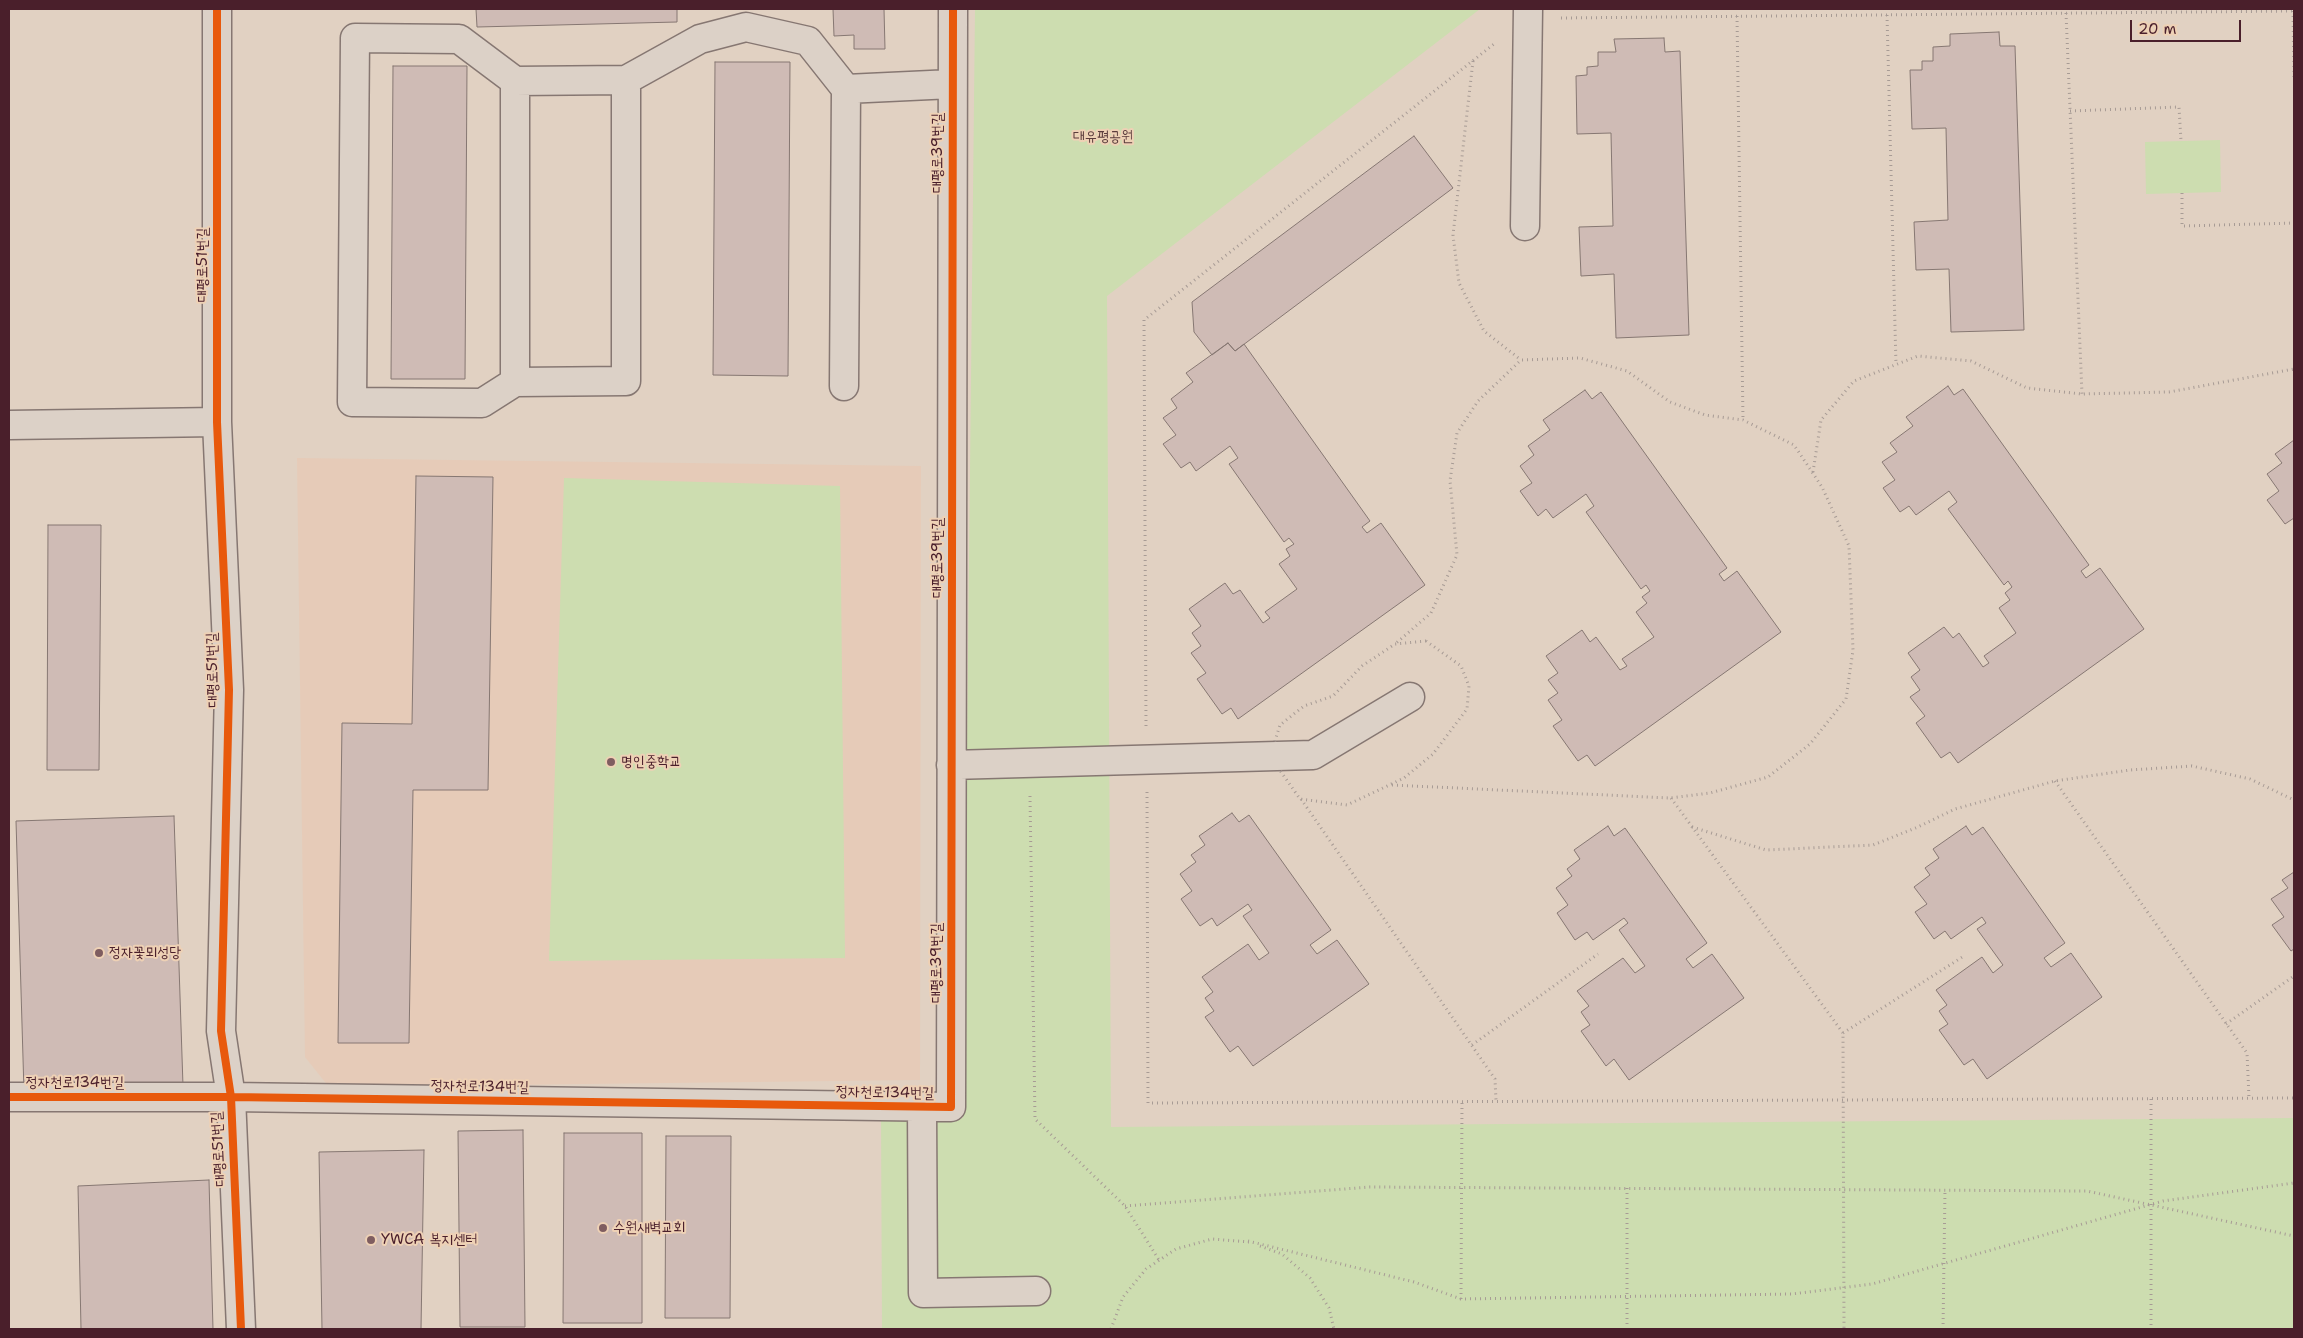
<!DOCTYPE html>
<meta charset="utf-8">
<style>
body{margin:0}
#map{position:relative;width:2303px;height:1338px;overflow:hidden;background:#e1d1c2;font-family:"Shantell Sans",sans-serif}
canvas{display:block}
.frame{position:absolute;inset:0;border:10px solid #4a1f2b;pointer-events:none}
.scale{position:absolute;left:2130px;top:20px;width:111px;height:22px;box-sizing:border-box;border:2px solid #4a1f2b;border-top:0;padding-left:6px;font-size:15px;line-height:18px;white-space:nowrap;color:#4a1f2b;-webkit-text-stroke:4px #eed1b5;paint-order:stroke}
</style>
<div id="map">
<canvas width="2303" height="1338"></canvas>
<div class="frame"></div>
<div class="scale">20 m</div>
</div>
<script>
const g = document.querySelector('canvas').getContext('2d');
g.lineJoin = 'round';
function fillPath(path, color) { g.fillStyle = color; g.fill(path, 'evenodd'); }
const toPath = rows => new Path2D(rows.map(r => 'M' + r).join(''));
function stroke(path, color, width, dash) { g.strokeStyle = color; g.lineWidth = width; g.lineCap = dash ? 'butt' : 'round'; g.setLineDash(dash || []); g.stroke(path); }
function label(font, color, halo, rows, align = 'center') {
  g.font = font + ' "Shantell Sans","Poor Story",sans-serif'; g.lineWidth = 4; g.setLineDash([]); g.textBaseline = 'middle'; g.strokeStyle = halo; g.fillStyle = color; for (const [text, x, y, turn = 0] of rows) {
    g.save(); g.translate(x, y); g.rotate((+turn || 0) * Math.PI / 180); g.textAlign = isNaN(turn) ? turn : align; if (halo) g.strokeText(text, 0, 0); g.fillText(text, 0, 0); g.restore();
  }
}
fillPath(toPath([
 [297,458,921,466,920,1080,329,1087,305,1057]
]), '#e6cbb8');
fillPath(toPath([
 [975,9,1480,9,1107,296,1111,1127,2294,1118,2294,1329,882,1329,881,1119,963,1118],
 [2220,140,2221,192,2146,194,2145,142],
 [564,478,840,486,845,958,549,961]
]), '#cdddb0');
const building = toPath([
 [476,9,677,9,677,22,477,27,476,9],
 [833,9,884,9,885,49,854,49,854,35,834,36,833,9],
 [1999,32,2000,46,2015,46,2024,330,1951,332,1949,269,1916,270,1914,222,1948,220,1946,128,1912,129,1910,70,1922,70,1922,61,1933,61,1933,47,1950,46,1950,34,1999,32],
 [1664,38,1665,52,1680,51,1689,335,1616,338,1614,274,1581,276,1579,227,1613,226,1611,133,1577,134,1576,76,1587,75,1587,67,1598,66,1598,52,1616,52,1614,39,1664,38],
 [715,62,790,62,788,376,713,375,715,62],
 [393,66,467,66,465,379,391,379,393,66],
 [1414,136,1453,188,1235,351,1228,343,1212,355,1194,332,1192,302,1414,136],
 [1228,343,1235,351,1244,344,1370,521,1362,527,1367,533,1381,523,1425,585,1238,719,1231,708,1222,714,1197,679,1206,673,1191,653,1201,646,1192,633,1201,626,1189,609,1225,583,1233,594,1240,590,1263,623,1270,618,1265,612,1297,589,1279,564,1290,556,1286,549,1294,544,1289,538,1284,542,1229,464,1238,458,1230,446,1196,471,1190,462,1181,468,1163,444,1176,435,1163,418,1177,408,1171,399,1193,382,1186,373,1228,343],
 [1948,386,1954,395,1963,389,2089,565,2081,571,2086,578,2100,568,2144,629,1958,763,1950,752,1941,758,1916,723,1925,716,1910,697,1920,690,1911,677,1920,670,1908,653,1944,627,1953,638,1959,633,1983,667,1989,663,1984,656,2016,633,1999,608,2010,600,2005,593,2012,587,2008,581,2004,585,1948,509,1957,502,1949,491,1916,515,1909,506,1900,512,1883,488,1895,480,1882,462,1897,452,1890,443,1913,426,1906,417,1948,386],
 [1585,390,1592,399,1601,392,1727,568,1719,574,1724,581,1737,571,1781,632,1595,766,1587,755,1578,761,1553,726,1562,720,1548,700,1558,693,1548,680,1558,673,1546,656,1582,630,1590,642,1596,637,1620,670,1627,666,1622,659,1654,637,1636,612,1647,603,1642,597,1650,591,1646,585,1641,589,1586,512,1594,506,1586,494,1553,518,1546,509,1538,516,1520,491,1532,483,1520,466,1534,455,1528,446,1550,430,1543,420,1585,390],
 [2294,440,2294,518,2285,524,2267,500,2279,491,2267,474,2282,463,2275,454,2294,440],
 [416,476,493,477,488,790,413,790,409,1043,338,1043,342,723,412,724,416,476],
 [48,525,101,525,99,770,47,770,48,525],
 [1232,813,1239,822,1249,815,1331,930,1310,945,1317,954,1337,940,1369,984,1253,1066,1238,1046,1230,1052,1205,1017,1214,1011,1205,998,1213,992,1202,977,1248,944,1259,960,1269,953,1243,916,1252,910,1248,904,1217,926,1212,918,1200,926,1181,899,1192,891,1180,874,1196,862,1191,855,1205,845,1199,836,1232,813],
 [174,816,183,1086,24,1092,16,821,174,816],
 [1608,826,1614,836,1625,828,1707,943,1686,959,1693,968,1712,954,1744,998,1629,1080,1614,1059,1606,1066,1581,1031,1590,1025,1581,1012,1589,1006,1577,991,1623,958,1635,973,1645,966,1619,930,1628,923,1624,918,1593,940,1587,932,1575,940,1557,913,1568,905,1556,888,1572,876,1567,869,1580,859,1574,850,1608,826],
 [1966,826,1972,835,1983,827,2065,943,2044,958,2051,967,2071,953,2102,997,1987,1079,1973,1059,1964,1065,1939,1030,1948,1024,1939,1011,1947,1005,1936,990,1982,957,1993,973,2003,965,1977,929,1986,923,1982,917,1951,939,1945,931,1934,939,1915,912,1927,904,1914,887,1930,875,1925,868,1939,858,1933,849,1966,826],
 [2294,872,2294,949,2291,951,2272,925,2284,917,2271,899,2288,888,2282,880,2294,872],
 [523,1130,525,1327,460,1327,458,1131,523,1130],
 [564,1133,642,1133,642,1323,563,1323,564,1133],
 [666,1136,731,1136,730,1318,665,1318,666,1136],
 [424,1150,421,1329,322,1329,319,1152,424,1150],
 [209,1180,213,1329,81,1329,78,1186,209,1180]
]);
fillPath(building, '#cfbbb5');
stroke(building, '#867772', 1);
const minor = toPath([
 [217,9,217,422,229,690,221,1031,231,1097,241,1329],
 [626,80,700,39,746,27,808,41,846,89,844,386],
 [515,81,459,39,355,38,352,402,482,403,515,382,626,381,626,80,515,81,515,382],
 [846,89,952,84],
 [1525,226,1528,9],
 [9,425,217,422],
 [951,765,1313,755,1410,697],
 [9,1097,231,1097,951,1107,953,9],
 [922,1107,923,1293,1036,1291]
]);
stroke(minor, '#867772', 31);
stroke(toPath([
 [2293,11,2294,80],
 [2066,13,2082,394],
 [1887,15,1896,365],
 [1737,16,1743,420],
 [1561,18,2294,11],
 [1473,61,1453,235,1459,283,1484,331,1521,360],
 [2070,111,2179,107,2181,141],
 [2182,193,2182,226,2294,223],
 [1813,472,1821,420,1854,381,1918,356,1971,361,2027,388,2082,394,2169,392,2294,369],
 [1426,641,1461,666,1469,686,1467,709,1433,754,1404,778,1347,805,1300,799,1270,756,1280,725,1304,706,1333,696,1362,666,1395,644,1426,641],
 [1146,726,1144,320,1494,44],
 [2055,781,2247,1053,2249,1098],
 [1392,785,1670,798,1710,793,1768,777,1810,744,1846,699,1853,650,1849,546,1822,487,1794,445,1743,420,1705,415,1670,402,1627,371,1580,358,1521,360,1478,401,1457,433,1450,481,1457,555,1431,613,1395,644],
 [1147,792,1148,1103,2294,1098],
 [1030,796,1035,1119,1125,1206,1159,1260],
 [1671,798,1843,1033,1844,1329],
 [1301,799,1495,1079,1496,1101],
 [1692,827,1766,850,1873,845,1918,827,1955,809,2055,781,2130,770,2192,766,2250,779,2294,800],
 [2226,1024,2294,976],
 [1843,1033,1964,956],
 [1472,1045,1598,954],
 [2151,1099,2151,1329],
 [1125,1206,1370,1187,2087,1191,2294,1236],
 [1248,1241,1414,1282,1461,1299,1792,1294,1872,1284,2163,1201,2294,1183],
 [1260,1246,1282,1254,1310,1278,1329,1308,1334,1329],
 [1461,1299,1462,1101],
 [1111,1329,1123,1297,1146,1269,1176,1249,1212,1239,1249,1242],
 [1627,1329,1627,1188],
 [1943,1329,1945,1189]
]), '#a79b95', 3, [1, 4]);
stroke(minor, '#dcd1c7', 28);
stroke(toPath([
 [217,9,217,422,229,690,221,1031,231,1097,241,1329],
 [9,1097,231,1097,951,1107,953,9]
]), '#e8590c', 8);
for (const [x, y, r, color] of [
 [611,762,5,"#7f5d60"],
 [99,953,5,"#7f5d60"],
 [603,1228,5,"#7f5d60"],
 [371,1240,5,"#7f5d60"]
]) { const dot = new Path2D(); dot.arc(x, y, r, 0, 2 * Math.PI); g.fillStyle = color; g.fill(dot); stroke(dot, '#eed1b5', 2); }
label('15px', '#5b3d3d', '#eed1b5', [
 ["대유평공원",1103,137]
]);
label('15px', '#4a1f2b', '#eed1b5', [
 ["대평로39번길",938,153,-90],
 ["대평로51번길",203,265,-90],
 ["대평로39번길",938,558,-90],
 ["대평로51번길",213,670,-91],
 ["대평로39번길",937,963,-90],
 ["정자천로134번길",75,1083],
 ["정자천로134번길",480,1087,1],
 ["정자천로134번길",885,1093,1],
 ["대평로51번길",219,1149,-93]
]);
label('15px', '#4a1f2b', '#eed1b5', [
 ["명인중학교",621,762],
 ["정자꽃뫼성당",109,953],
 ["수원새벽교회",613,1228],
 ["YWCA 복지센터",381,1240]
], 'left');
</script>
